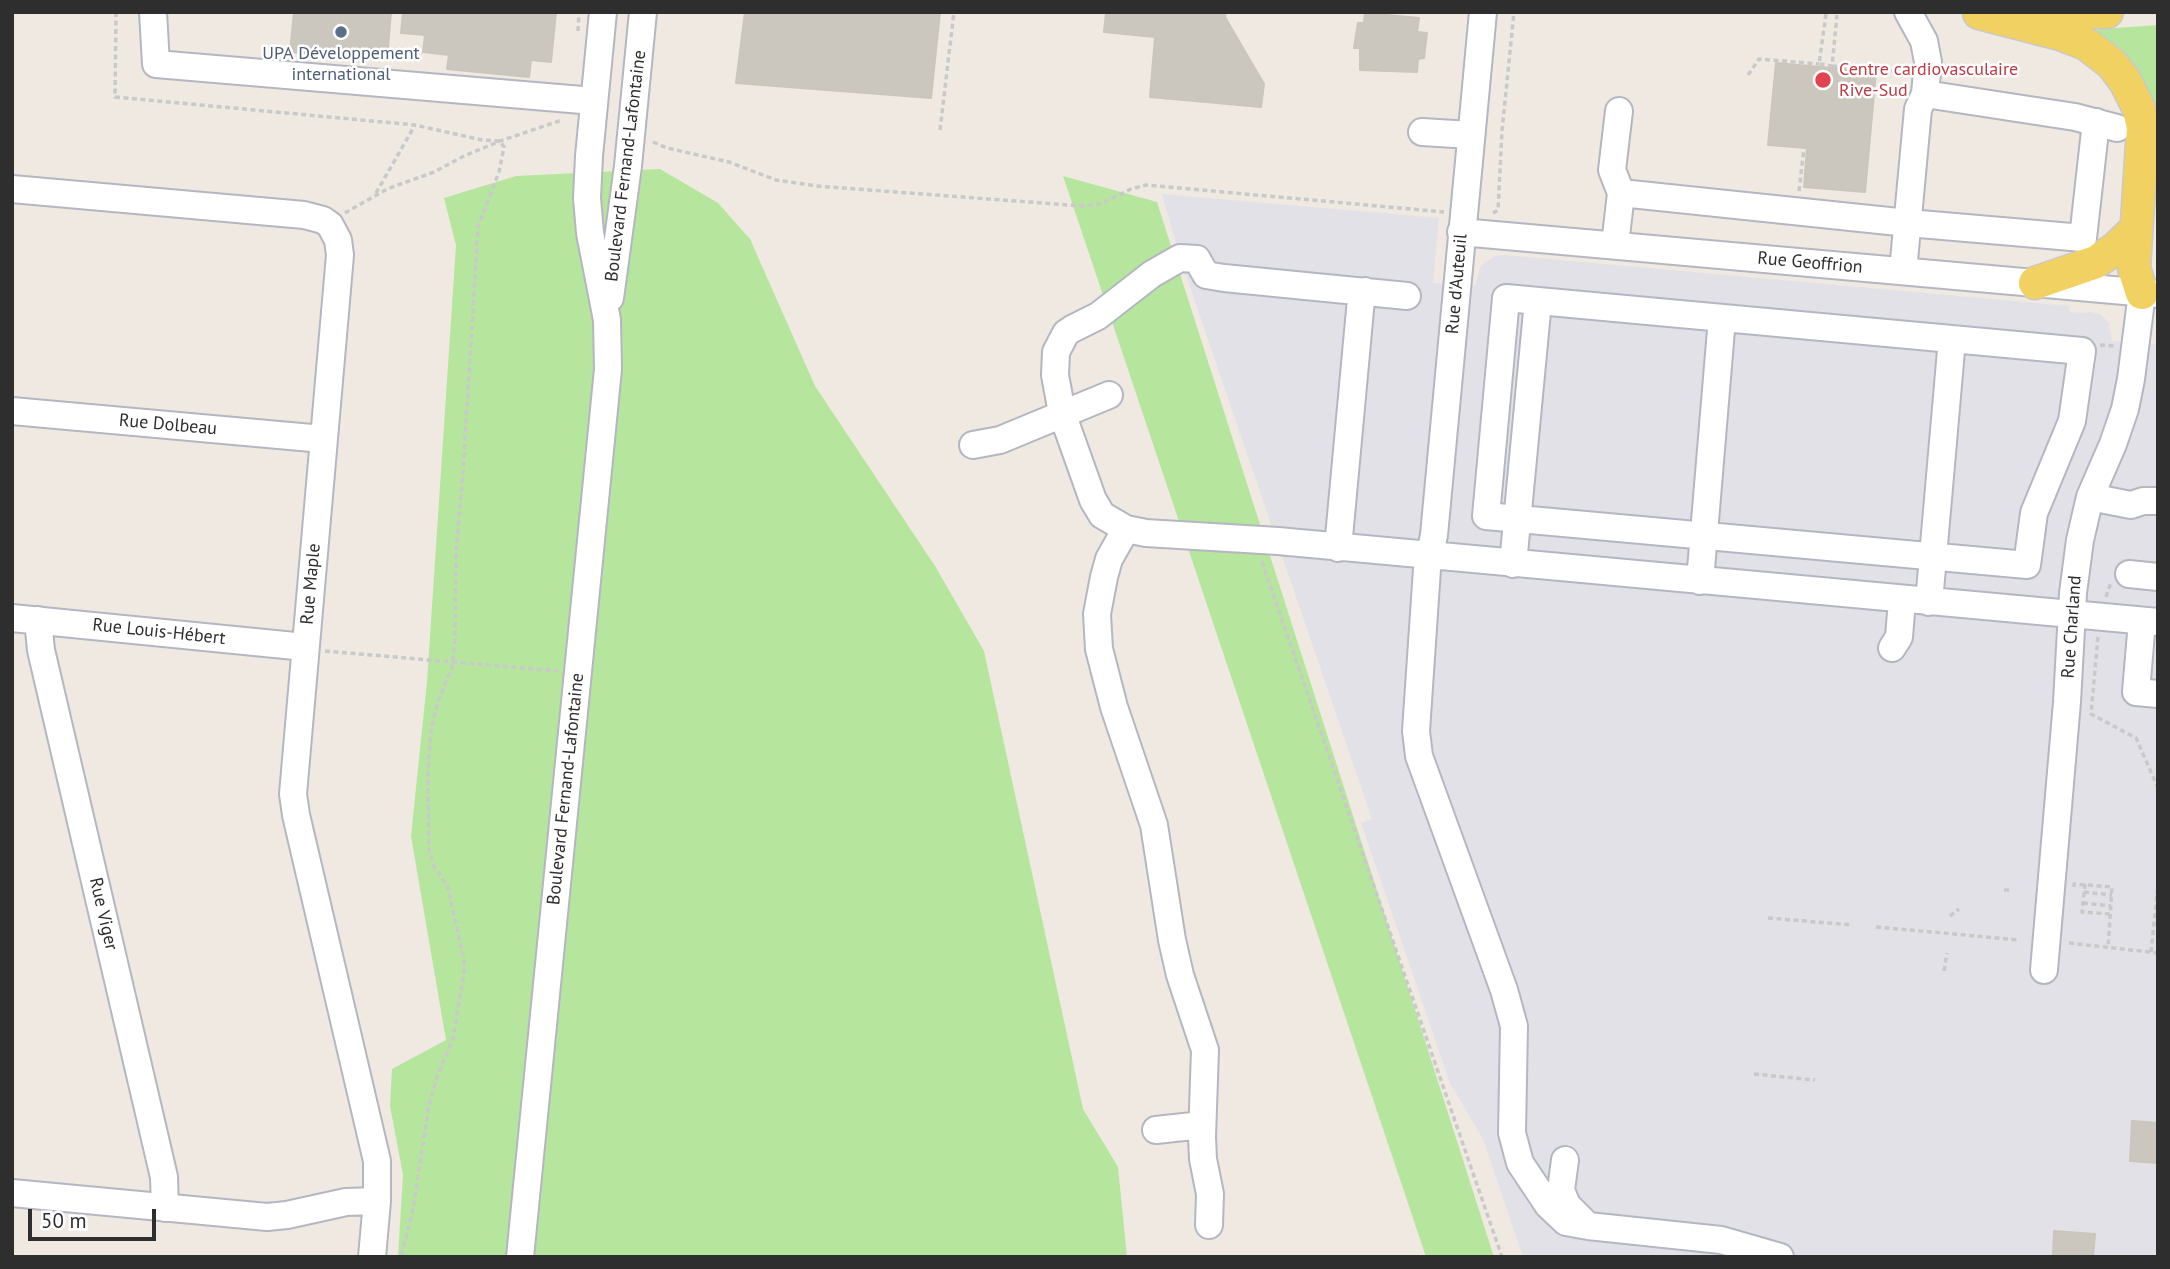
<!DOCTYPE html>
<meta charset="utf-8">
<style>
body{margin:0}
#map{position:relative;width:2170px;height:1269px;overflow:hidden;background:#efe9e1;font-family:"PT Sans",sans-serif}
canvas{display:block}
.frame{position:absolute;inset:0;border:14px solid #2e2e2e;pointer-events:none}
.scale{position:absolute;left:28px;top:1209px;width:128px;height:32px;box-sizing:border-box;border:4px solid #2e2e2e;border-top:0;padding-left:9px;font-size:21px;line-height:24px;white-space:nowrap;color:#2e2e2e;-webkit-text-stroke:5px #fff;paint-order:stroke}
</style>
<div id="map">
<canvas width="2170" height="1269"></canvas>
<div class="frame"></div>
<div class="scale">50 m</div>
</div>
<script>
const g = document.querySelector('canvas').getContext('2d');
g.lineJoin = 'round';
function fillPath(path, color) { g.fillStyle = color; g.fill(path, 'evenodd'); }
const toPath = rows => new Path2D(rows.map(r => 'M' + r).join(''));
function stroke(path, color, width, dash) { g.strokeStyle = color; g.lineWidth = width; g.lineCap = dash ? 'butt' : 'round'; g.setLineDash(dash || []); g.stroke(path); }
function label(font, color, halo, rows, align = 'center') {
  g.font = font + ' "PT Sans",sans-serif'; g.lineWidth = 5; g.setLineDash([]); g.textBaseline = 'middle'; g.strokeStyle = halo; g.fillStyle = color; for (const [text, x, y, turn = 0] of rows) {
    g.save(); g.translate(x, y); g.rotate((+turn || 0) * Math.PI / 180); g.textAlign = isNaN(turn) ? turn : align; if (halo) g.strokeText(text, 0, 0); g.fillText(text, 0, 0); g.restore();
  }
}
fillPath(toPath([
 [1162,194,1439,218,1433,282,1435,283,1475,286,1480,268,1484,263,1495,256,1504,255,2069,306,2070,312,2088,313,2089,311,2101,315,2109,323,2112,341,2155,344,2158,332,2158,1257,1523,1257,1483,1139,1450,1083,1361,823,1372,819,1180,258]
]), '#e3e1e8');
fillPath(toPath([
 [2158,25,2158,109,2147,109,2088,30],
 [660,169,718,203,750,239,815,386,935,566,984,651,1083,1109,1118,1167,1127,1257,398,1257,403,1175,390,1106,392,1069,446,1040,411,836,427,682,456,245,444,198,516,176],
 [1063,176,1157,202,1494,1257,1426,1257]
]), '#b6e59e');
const building = toPath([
 [294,12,391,12,387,59,290,52,294,12],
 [403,12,556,12,551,62,531,60,529,77,447,69,449,55,423,52,425,35,401,33,403,12],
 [745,12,940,12,931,98,736,83,745,12],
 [1106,12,1222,12,1264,84,1261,107,1150,97,1155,37,1104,32,1106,12],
 [1365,13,1419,18,1417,32,1427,33,1424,58,1418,59,1417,72,1360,70,1360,48,1354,48,1358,23,1364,23,1365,13],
 [1776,63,1876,72,1865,192,1804,187,1807,148,1768,145,1776,63],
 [2132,1121,2158,1123,2158,1163,2130,1161,2132,1121],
 [2054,1231,2095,1234,2093,1257,2053,1257,2054,1231]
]);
fillPath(building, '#cbc7bf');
stroke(building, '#cbc5ba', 2);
const minor = toPath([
 [153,12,156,64,594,101],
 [1483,12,1434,535,1427,569,1416,731,1419,756,1504,990,1514,1026,1512,1133,1520,1163,1548,1205,1566,1222,1588,1226],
 [1925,94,2075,117,2117,128],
 [1619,111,1612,170,1621,193],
 [1422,132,1471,135],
 [12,189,304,215,323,220,330,225,338,240,340,255,293,794,296,815,377,1161,377,1201,372,1257],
 [1461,232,2158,294],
 [1615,245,1621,193,1908,223,2083,238,2096,122],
 [1903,271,1918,109,1925,94,1928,62,1924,41,1908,12],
 [1407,296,1224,278,1206,275,1197,259,1180,258,1152,274,1098,316,1072,329,1066,333,1056,352,1055,375,1062,413,1093,500,1102,515,1126,529,1146,533,1278,541,2158,622],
 [610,298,628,166,643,12],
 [1506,298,2082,351,2072,421,2034,513,2027,565,1486,516,1506,298],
 [12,411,323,439],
 [973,445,1000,440,1109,395],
 [2090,497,2131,505,2143,501,2158,501],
 [1126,529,1109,559,1104,577,1097,614,1099,649,1114,707,1154,825,1172,940,1180,975,1205,1050,1202,1137,1203,1159,1210,1194,1209,1225],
 [1338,548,1361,299,1365,291],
 [1513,564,1538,301],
 [2129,574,2158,577],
 [1700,581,1722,318],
 [1929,602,1952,339],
 [12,618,305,647],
 [38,620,41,650,164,1177,165,1208],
 [2142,621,2136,692,2158,694],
 [1892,648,1899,637,1902,600],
 [2044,970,2067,702,2073,593,2080,540,2090,497,2113,444,2125,409,2131,379,2142,293],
 [1156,1130,1202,1125],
 [1565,1160,1561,1190,1567,1205,1588,1226,1721,1240,1780,1257],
 [12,1193,267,1217,287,1215,346,1202,377,1201],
 [520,1257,608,369,607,320,590,233,587,198,589,156,603,12]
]);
const major = toPath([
 [2052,12,2107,12],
 [1979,13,2060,34,2086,44,2112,64,2125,81,2139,109,2143,128,2134,268,2142,293],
 [2035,283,2096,262,2116,248,2136,229]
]);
stroke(minor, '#b4b7c1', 30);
stroke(major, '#c9c9c9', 35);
stroke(toPath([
 [116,12,115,97,415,125,482,140,500,141,504,147,499,172,478,227,463,472,456,553,455,639,452,667,438,701,431,729,428,771,429,851,434,866,448,888,464,960,464,972,453,1039,439,1071,429,1105,412,1214,401,1257],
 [1224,12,1225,17],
 [1826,14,1819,64,1832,66,1837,15],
 [578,31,579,12],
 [1832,66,1907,72],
 [1748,75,1759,59,1819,64],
 [940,130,954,12],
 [653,142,667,148,729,162,776,180,816,186,1082,206,1100,204,1131,189,1146,185,1444,212],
 [1799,191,1804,148],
 [376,193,415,125],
 [345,213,387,189,434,172,464,156,500,141,562,120],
 [1493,213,1498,210,1502,131,1514,12],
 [2100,345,2114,346],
 [1262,562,1502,1257],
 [2106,597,2111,582],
 [2098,637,2091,714,2136,738,2158,788],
 [325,651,558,671],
 [2085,884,2082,912,2110,914],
 [2074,887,2074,884,2112,887,2108,948],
 [2004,890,2011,890],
 [2084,892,2112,895],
 [2083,903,2111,906],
 [1950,916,1959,909],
 [1768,918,1853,925],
 [1876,927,2020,940],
 [2069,943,2158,953],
 [2151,952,2158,885],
 [1944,971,1947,953],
 [1754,1074,1815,1080]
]), '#c9c9c9', 3.5, [5, 3.5]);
stroke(minor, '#fff', 26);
stroke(major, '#f2d163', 32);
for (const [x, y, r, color] of [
 [341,32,7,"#5c6f8a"],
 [1823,80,9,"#e0444e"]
]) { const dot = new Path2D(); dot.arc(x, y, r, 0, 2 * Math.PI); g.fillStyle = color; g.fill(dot); stroke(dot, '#fff', 2.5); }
label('18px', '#4e5e75', '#fff', [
 ["UPA Développement",341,54],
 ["international",341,75]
]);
label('18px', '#be3a42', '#fff', [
 ["Centre cardiovasculaire",1839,70],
 ["Rive-Sud",1839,91]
], 'left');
label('18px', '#2e2e2e', '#fff', [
 ["Boulevard Fernand-Lafontaine",626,166,-83],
 ["Rue Geoffrion",1810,263,5],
 ["Rue d'Auteuil",1457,284,-85],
 ["Rue Dolbeau",168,425,5],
 ["Rue Maple",311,584,-85],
 ["Rue Charland",2072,627,-86],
 ["Rue Louis-Hébert",159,632,6],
 ["Boulevard Fernand-Lafontaine",566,789,-84],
 ["Rue Viger",103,914,77]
]);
</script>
